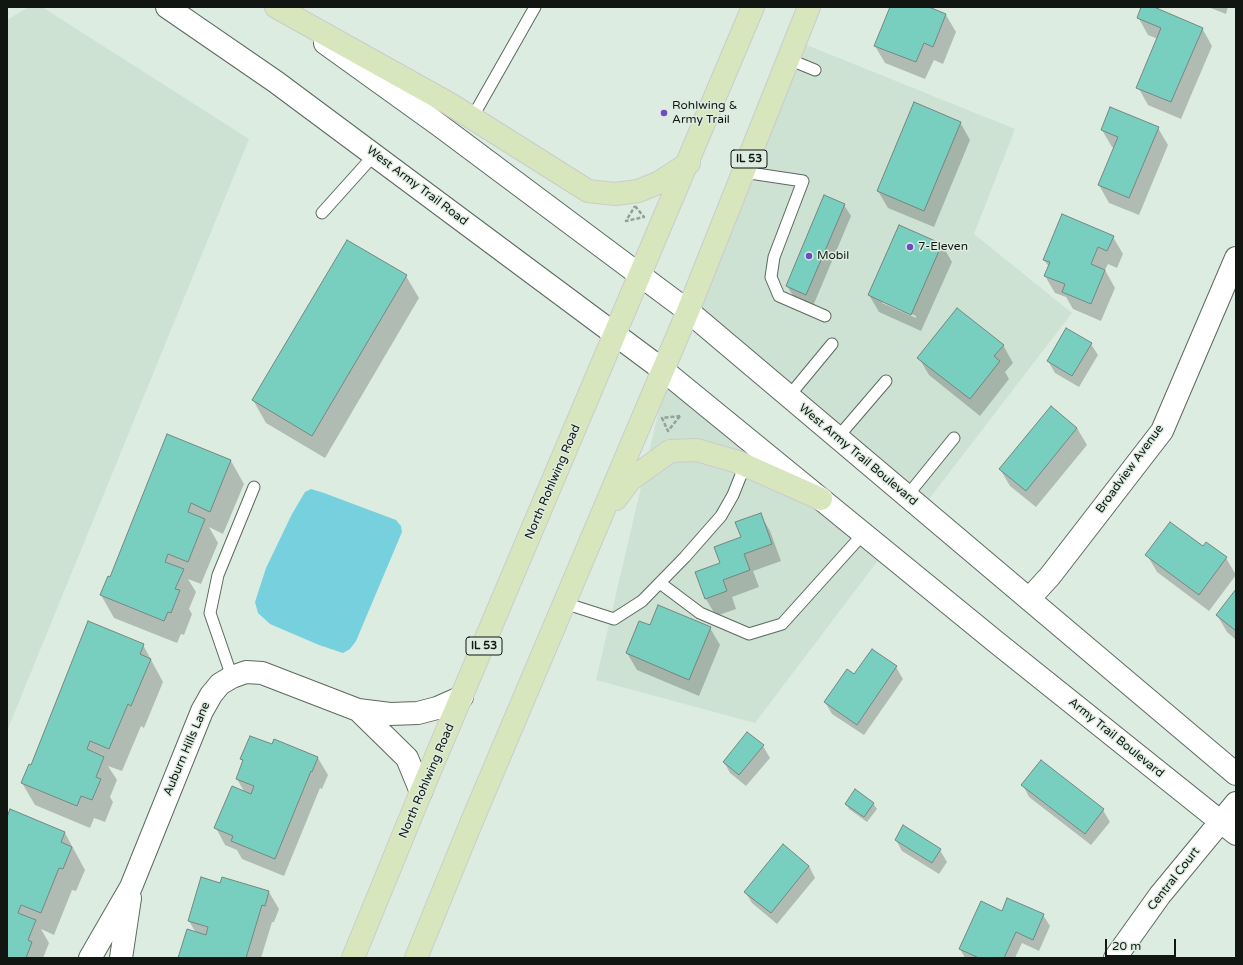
<!DOCTYPE html>
<style>
body{margin:0}
#map{position:relative;width:1243px;height:965px;overflow:hidden;background:#ddece0;font-family:"Varela Round",sans-serif}
canvas{display:block}
.frame{position:absolute;inset:0;border:8px solid #111612;pointer-events:none}
.scale{position:absolute;left:1105px;top:939px;width:71px;height:18px;box-sizing:border-box;border:2px solid #111612;border-top:0;padding-left:5px;font-size:12px;line-height:14px;white-space:nowrap;color:#111612;-webkit-text-stroke:3px #ddece0;paint-order:stroke}
</style>
<div id="map">
<canvas width="1243" height="965"></canvas>
<div class="frame"></div>
<div class="scale">20 m</div>
</div>
<script>
const g = document.querySelector('canvas').getContext('2d');
g.lineJoin = 'round';
function fillPath(path, color) { g.fillStyle = color; g.fill(path, 'evenodd'); }
const toPath = rows => new Path2D(rows.map(r => 'M' + r).join(''));
function stroke(path, color, width, dash) { g.strokeStyle = color; g.lineWidth = width; g.lineCap = dash ? 'butt' : 'round'; g.setLineDash(dash || []); g.stroke(path); }
function label(font, color, halo, rows, align = 'center') {
  g.font = font + ' "Varela Round",sans-serif'; g.lineWidth = 3; g.setLineDash([]); g.textBaseline = 'middle'; g.strokeStyle = halo; g.fillStyle = color; for (const [text, x, y, turn = 0] of rows) {
    g.save(); g.translate(x, y); g.rotate((+turn || 0) * Math.PI / 180); g.textAlign = isNaN(turn) ? turn : align; if (halo) g.strokeText(text, 0, 0); g.fillText(text, 0, 0); g.restore();
  }
}
fillPath(toPath([
 [29,7,42,7,249,139,7,731,7,20],
 [804,44,1015,129,974,234,1072,313,926,503,698,309],
 [665,384,879,559,755,723,596,680]
]), '#cde2d2');
fillPath(toPath([
 [311,489,324,493,396,520,401,526,402,532,356,641,350,649,343,653,319,645,270,624,258,613,255,602,266,568,292,514,305,492]
]), '#76d0de');
fillPath(toPath([
 [891,7,926,7,946,15,956,32,943,64,934,60,925,79,885,63,875,46],
 [1142,7,1152,7,1202,28,1212,46,1181,119,1148,105,1138,87,1158,39,1148,35,1138,17],
 [1208,7,1228,7,1226,14],
 [960,122,970,140,934,227,888,208,878,191],
 [1158,128,1168,145,1139,215,1109,203,1099,185,1115,148,1112,147,1102,130],
 [844,205,851,216,813,306,794,297,787,286],
 [899,226,942,245,952,262,921,331,879,312,869,295],
 [882,300,916,316,916,318,882,303],
 [1113,237,1123,254,1117,268,1108,264,1105,270,1115,288,1101,321,1073,309,1066,297,1055,293,1045,276,1049,267,1044,260],
 [406,276,419,298,325,458,266,423,253,400],
 [1091,344,1098,355,1079,387,1055,373,1048,361],
 [1003,345,1013,363,1005,372,1009,379,980,416,929,375,919,358],
 [1077,428,1087,445,1036,507,1010,486,1000,469],
 [168,435,231,461,244,484,223,534,209,527,218,543,201,584,188,579,196,592,189,609,192,614,184,635,181,634,177,643,114,618,101,595,110,579],
 [760,514,770,531,781,561,753,571,759,587,732,597,736,609,716,616,706,599,696,572,721,563],
 [1147,555,1226,558,1236,575,1209,611,1157,572],
 [1236,591,1236,640,1227,632,1217,615],
 [650,627,710,628,720,645,699,696,637,670,627,653],
 [143,645,163,682,144,728,141,726,122,771,108,766,117,780,110,797,113,802,105,822,94,818,90,828,35,805,22,783,32,766],
 [872,651,896,667,903,679,864,735,832,714,825,702,854,676],
 [275,740,318,758,328,775,322,789,320,788,284,876,242,859,237,850,225,845,216,828,245,793,237,779,244,763,241,759,272,746],
 [763,746,770,758,746,786,730,773,724,762],
 [1023,785,1103,810,1110,822,1091,845,1029,797],
 [873,803,877,809,867,822,849,809,846,804],
 [7,820,65,833,85,870,76,891,72,890,54,935,41,929,49,943,43,958,7,958],
 [896,840,940,850,947,862,939,874,902,851],
 [809,866,815,878,777,924,752,903,745,892],
 [221,884,269,892,279,909,274,922,272,922,261,958,179,958,196,933,189,921],
 [1002,912,1043,915,1050,926,1039,951,1022,943,1015,958,965,958,960,949]
]), '#0003');
const building = toPath([
 [890,7,929,7,946,14,933,47,924,43,916,62,874,46,890,7],
 [1141,7,1154,7,1203,28,1171,102,1136,88,1161,28,1137,18,1141,7],
 [914,102,961,122,924,211,877,191,914,102],
 [1110,107,1159,127,1129,198,1098,185,1118,137,1101,130,1110,107],
 [824,195,845,204,806,295,786,286,824,195],
 [1062,214,1114,236,1107,251,1098,247,1091,264,1105,270,1091,304,1062,292,1065,284,1044,276,1050,262,1043,260,1062,214],
 [899,225,942,244,911,315,868,295,899,225],
 [347,240,407,275,312,436,252,400,347,240],
 [957,308,1004,345,994,356,1000,361,970,399,917,358,957,308],
 [1066,328,1092,343,1072,376,1047,361,1066,328],
 [1051,406,1077,428,1026,491,999,469,1051,406],
 [167,434,231,460,210,512,191,503,188,512,205,519,188,562,168,554,165,562,184,569,175,589,180,590,171,613,168,612,164,621,100,595,108,576,110,577,167,434],
 [761,513,772,544,744,554,750,570,723,580,727,591,705,599,695,572,720,563,714,547,741,537,735,522,761,513],
 [1170,522,1203,546,1206,542,1227,557,1199,595,1145,555,1170,522],
 [1236,589,1236,631,1216,615,1236,589],
 [658,605,711,627,689,680,626,653,639,621,650,625,658,605],
 [88,621,144,644,140,654,151,659,131,706,128,704,109,749,90,741,87,749,104,757,96,777,101,779,92,800,81,796,77,806,21,783,29,764,31,765,88,621],
 [872,649,897,666,857,725,824,702,847,669,854,674,872,649],
 [747,732,764,745,739,775,723,762,747,732],
 [250,736,272,744,274,739,318,757,312,772,311,771,275,859,231,841,233,836,214,828,232,786,251,794,254,786,236,779,243,760,240,759,250,736],
 [1041,760,1104,809,1085,834,1021,785,1041,760],
 [855,789,874,803,864,817,845,804,855,789],
 [10,809,65,832,61,842,72,847,63,869,59,868,41,913,21,905,18,913,36,920,28,940,32,942,26,958,7,958,7,817,10,809],
 [903,825,941,849,932,863,895,840,903,825],
 [783,844,809,866,771,913,744,892,783,844],
 [201,877,220,883,222,877,269,891,265,906,262,905,246,958,178,958,187,929,206,935,208,927,188,921,201,877],
 [1007,898,1044,914,1033,940,1016,932,1004,958,979,958,959,949,981,901,1002,911,1007,898]
]);
fillPath(building, '#78cfbf');
stroke(building, '#758682', 1);
const service = toPath([
 [788,59,815,70],
 [472,118,535,7],
 [743,172,803,181,774,257,771,277,779,296,825,316],
 [322,213,375,154],
 [789,396,832,344],
 [838,437,886,381],
 [907,496,954,438],
 [660,583,700,613,749,634,782,624,863,534],
 [564,603,614,619,642,601,685,557,721,516,733,495,745,465],
 [232,677,210,613,218,575,254,487]
]);
const minor = toPath([
 [1029,599,1050,576,1162,431,1236,258],
 [358,710,407,758,421,792],
 [90,958,131,887,202,711,211,695,220,684,232,677,246,672,262,673,358,710,390,714,418,713,437,708,462,697],
 [121,958,130,898],
 [1115,958,1160,895,1236,803]
]);
const secondary = toPath([
 [167,7,276,82,663,370,996,642,1236,834],
 [325,43,439,125,688,311,1236,774]
]);
const primary = toPath([
 [276,7,450,104,588,191,615,194,638,191,658,183,689,163],
 [616,499,630,480,670,451,697,450,738,462,821,499],
 [353,958,421,792,753,7],
 [416,958,472,821,688,311,809,7]
]);
stroke(service, '#5d6960', 13);
stroke(minor, '#5d6960', 24);
stroke(secondary, '#5d6960', 24);
stroke(primary, '#cbcccb', 24);
stroke(toPath([
 [635,206,644,217,626,221,635,206],
 [680,416,668,431,662,418,680,416]
]), '#95a097', 2.5, [4, 2]);
stroke(service, '#fff', 11);
stroke(minor, '#fff', 22);
stroke(secondary, '#fff', 22);
stroke(primary, '#d8e6be', 22);
for (const [x, y, r, color] of [
 [664,113,4,"#6e4ac3"],
 [910,247,4,"#6e4ac3"],
 [809,256,4,"#6e4ac3"]
]) { const dot = new Path2D(); dot.arc(x, y, r, 0, 2 * Math.PI); g.fillStyle = color; g.fill(dot); stroke(dot, '#ddece0', 1.5); }
for (const [x, y, w] of [
 [749,159,36],
 [484,646,36]
]) { const box = new Path2D(); box.roundRect(x - w / 2, y - 9, w, 18, 3); g.fillStyle = '#ddece0'; g.fill(box); stroke(box, '#111612', 1); }
label('bold 11px', '#111612', null, [
 ["IL 53",749,159],
 ["IL 53",484,646]
]);
label('12px', '#111612', '#ddece0', [
 ["Rohlwing &",672,106],
 ["Army Trail",672,120],
 ["7-Eleven",918,247],
 ["Mobil",817,256]
], 'left');
label('12px', '#111612', '#ddece0', [
 ["West Army Trail Road",417,186,37],
 ["West Army Trail Boulevard",858,455,40],
 ["Broadview Avenue",1130,469,-54],
 ["North Rohlwing Road",553,482,-67],
 ["Army Trail Boulevard",1116,738,39],
 ["Auburn Hills Lane",187,749,-67],
 ["North Rohlwing Road",427,781,-67],
 ["Central Court",1174,879,-52]
]);
</script>
